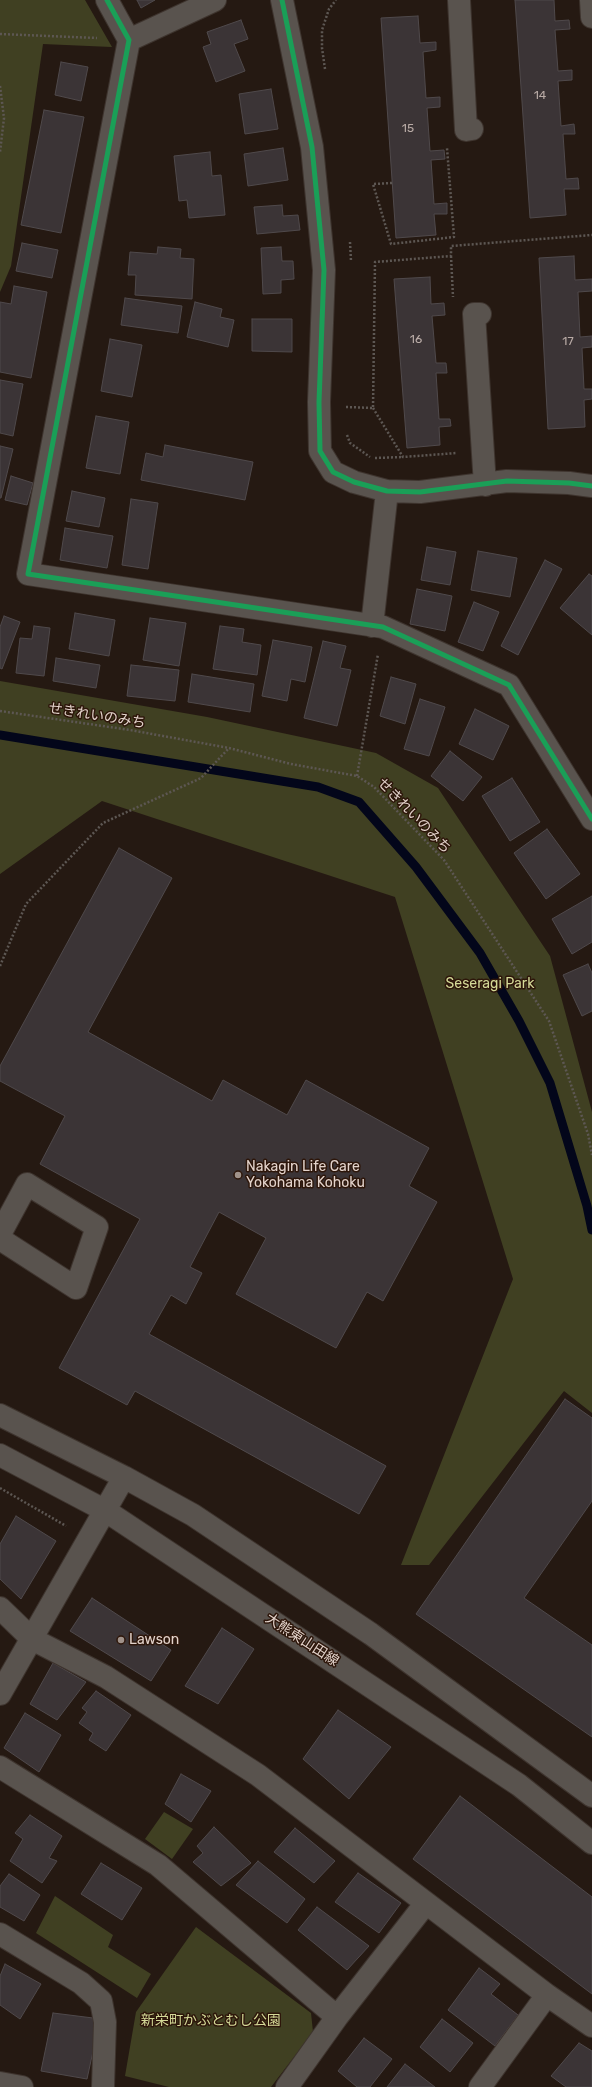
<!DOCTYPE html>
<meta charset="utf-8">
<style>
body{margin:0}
canvas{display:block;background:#251912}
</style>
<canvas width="592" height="2087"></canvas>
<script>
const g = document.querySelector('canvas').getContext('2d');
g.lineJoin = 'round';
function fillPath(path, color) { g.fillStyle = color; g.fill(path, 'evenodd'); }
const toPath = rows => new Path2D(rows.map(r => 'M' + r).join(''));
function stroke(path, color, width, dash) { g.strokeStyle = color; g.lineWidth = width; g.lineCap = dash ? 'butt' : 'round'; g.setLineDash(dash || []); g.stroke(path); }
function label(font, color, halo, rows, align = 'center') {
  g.font = font + ' Rubik,"Noto Sans JP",sans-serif'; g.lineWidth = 3; g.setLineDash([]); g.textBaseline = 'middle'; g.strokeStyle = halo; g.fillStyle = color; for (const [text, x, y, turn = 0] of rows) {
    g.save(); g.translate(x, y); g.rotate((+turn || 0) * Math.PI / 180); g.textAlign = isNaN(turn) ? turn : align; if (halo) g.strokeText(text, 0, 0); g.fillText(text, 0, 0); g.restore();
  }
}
fillPath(toPath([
 [0,0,85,0,112,47,43,44,11,266,0,292],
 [0,681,207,717,376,753,438,788,550,956,592,1112,592,1413,564,1391,429,1565,401,1565,513,1279,395,897,102,801,0,874],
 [164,1812,193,1829,172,1859,145,1839],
 [55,1896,113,1935,108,1947,151,1974,137,1998,36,1933],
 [196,1927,311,2013,313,2032,271,2087,169,2087,125,2076,136,2012]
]), '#404022');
stroke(toPath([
 [0,735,318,787,359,802,416,867,480,953,519,1021,550,1083,587,1206,592,1230]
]), '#03061a', 9);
const building = toPath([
 [137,0,155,0,141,8,137,0],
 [515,0,554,0,555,21,569,20,570,29,555,30,558,71,572,70,572,80,558,81,561,126,574,124,575,134,563,134,566,179,578,178,579,189,564,189,566,215,530,218,515,0],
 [418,16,420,43,436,42,436,50,423,52,426,98,440,97,440,107,427,108,430,151,444,150,445,159,431,160,434,204,447,203,447,214,434,214,436,235,396,238,381,18,418,16],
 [241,20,248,39,234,44,245,71,216,82,203,47,211,44,207,32,241,20],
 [61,62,88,67,81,101,55,95,61,62],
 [271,89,278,129,245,134,239,94,271,89],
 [44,110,84,117,61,233,21,225,44,110],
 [283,148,288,180,248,186,244,154,283,148],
 [210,152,212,176,221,175,225,215,189,218,187,200,179,201,174,156,210,152],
 [282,205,283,216,298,215,300,230,257,234,254,207,282,205],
 [22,243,58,250,52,278,16,271,22,243],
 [158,247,181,249,180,258,194,259,192,299,135,295,136,275,128,275,130,252,157,254,158,247],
 [281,247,282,261,293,261,294,279,281,280,281,293,263,294,261,248,281,247],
 [574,256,575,280,592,279,592,291,578,292,580,337,592,336,592,347,582,348,584,389,592,389,592,399,584,400,585,427,548,429,539,258,574,256],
 [430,277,431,304,444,303,445,315,432,316,436,363,446,363,447,373,436,373,439,419,450,419,451,426,439,427,440,445,407,448,394,279,430,277],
 [14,286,47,292,31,378,0,372,0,302,11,304,14,286],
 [125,298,182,306,178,333,121,325,125,298],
 [195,302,222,309,220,317,234,320,228,347,187,337,195,302],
 [252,319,292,319,292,352,252,351,252,319],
 [110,339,142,345,132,397,101,391,110,339],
 [0,380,23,384,13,436,0,433,0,380],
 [96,416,129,422,120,474,86,468,96,416],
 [165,445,253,462,245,500,141,480,146,453,163,457,165,445],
 [0,446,13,449,1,498,0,498,0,446],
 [11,476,33,483,27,505,5,500,11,476],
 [72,491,105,498,99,527,66,521,72,491],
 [131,499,158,503,148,569,122,565,131,499],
 [65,528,113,536,107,568,60,560,65,528],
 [427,547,456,552,450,585,421,580,427,547],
 [478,551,517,558,510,597,471,590,478,551],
 [545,560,562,569,518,655,501,646,545,560],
 [589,574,592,576,592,635,560,608,589,574],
 [417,589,452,596,445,631,410,624,417,589],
 [474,602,499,612,483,651,458,642,474,602],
 [75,613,115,620,109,656,69,649,75,613],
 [4,616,20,622,2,669,0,668,0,627,4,616],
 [150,618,186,623,179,666,143,660,150,618],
 [34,626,50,628,44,676,16,673,20,638,32,639,34,626],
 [220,626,244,629,242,642,261,645,257,675,213,669,220,626],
 [273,640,312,647,305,682,291,679,287,701,262,696,273,640],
 [323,641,346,646,340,668,351,670,337,726,304,718,323,641],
 [56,658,100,665,96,688,53,681,56,658],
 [131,665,179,670,175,701,127,696,131,665],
 [192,674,254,684,250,712,188,702,192,674],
 [391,677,416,684,405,724,380,716,391,677],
 [420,699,445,707,429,756,404,749,420,699],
 [475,709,509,726,493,760,459,744,475,709],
 [450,751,482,777,463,801,431,776,450,751],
 [512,778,540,822,510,841,482,796,512,778],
 [547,829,580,874,546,899,514,853,547,829],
 [119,848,172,878,88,1032,212,1101,223,1080,287,1115,306,1080,429,1148,409,1186,437,1202,383,1301,367,1292,336,1348,236,1294,266,1238,219,1212,190,1267,202,1273,186,1304,171,1295,149,1334,386,1466,359,1514,135,1391,127,1405,59,1368,140,1219,40,1164,65,1116,0,1081,0,1066,119,848],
 [592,896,592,942,572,954,552,919,592,896],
 [588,964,592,973,592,1011,582,1016,563,975,588,964],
 [565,1399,592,1418,592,1501,524,1598,592,1645,592,1737,416,1614,565,1399],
 [16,1516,56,1541,21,1599,0,1579,0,1544,16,1516],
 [92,1598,171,1650,151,1681,70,1631,92,1598],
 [222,1628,254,1649,218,1704,185,1686,222,1628],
 [53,1663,86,1682,57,1720,30,1704,53,1663],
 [96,1691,131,1715,106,1751,89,1740,93,1733,79,1723,87,1712,82,1708,96,1691],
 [338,1710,391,1747,349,1799,303,1759,338,1710],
 [25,1713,61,1735,39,1772,4,1748,25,1713],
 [181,1774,211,1791,191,1822,165,1804,181,1774],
 [460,1796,592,1897,592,1994,413,1859,460,1796],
 [30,1815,62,1836,49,1858,57,1861,42,1883,10,1861,23,1839,15,1833,30,1815],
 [214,1827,251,1863,221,1886,193,1862,203,1853,197,1846,214,1827],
 [295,1828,335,1861,314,1883,274,1852,295,1828],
 [258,1861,305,1899,287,1923,236,1885,258,1861],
 [101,1863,142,1888,122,1920,81,1894,101,1863],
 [358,1873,401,1903,379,1933,335,1902,358,1873],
 [9,1874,40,1895,24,1921,0,1907,0,1886,9,1874],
 [317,1907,369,1946,347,1970,298,1930,317,1907],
 [5,1964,41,1984,20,2019,0,2005,0,1976,5,1964],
 [479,1968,500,1984,491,1994,518,2015,495,2046,448,2010,479,1968],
 [53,2013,93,2018,97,2033,87,2079,41,2071,53,2013],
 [442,2019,473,2043,450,2072,420,2047,442,2019],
 [364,2038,392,2059,370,2087,357,2087,338,2071,364,2038],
 [579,2043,592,2051,592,2087,566,2087,551,2076,579,2043],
 [405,2064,435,2087,387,2087,405,2064]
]);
fillPath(building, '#3b3436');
stroke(building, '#4f494b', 1);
const minor = toPath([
 [107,0,129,40,28,574,383,627,509,685,592,819],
 [282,0,312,147,324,270,319,402,320,451,333,472,354,482,387,491,420,492,507,481,569,483,592,486],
 [459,0,466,130,472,129],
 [591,0,592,17],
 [129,40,215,0],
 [480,314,474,314,485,485],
 [372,626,387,491],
 [0,1234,27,1184,97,1227,76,1288,0,1239],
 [0,1415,124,1477,193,1515,371,1634,592,1796],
 [0,1455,106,1511,519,1785,592,1843],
 [0,1608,32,1639,106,1677,258,1775,547,1995,592,2026],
 [0,1694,124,1477],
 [0,1767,158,1865,337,2017],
 [0,1934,81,1983,101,2001,105,2022,103,2087],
 [0,2083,22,2087],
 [287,2087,337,2017,426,1903],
 [480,2087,547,1995]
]);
stroke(minor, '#3e342e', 24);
stroke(toPath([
 [0,34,97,38],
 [325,69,322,48,322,30,329,9,336,0],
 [0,86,4,118,0,152],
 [392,183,373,184,391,244,454,237,447,148],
 [350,242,351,261],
 [451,256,453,297],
 [346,407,373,408,375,262,451,256,451,246,592,235],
 [373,408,403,457,457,453],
 [347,435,350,443,370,457],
 [375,458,403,457],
 [0,711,130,730,229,748,291,764,357,776,374,787,444,860,549,1021,588,1134,592,1155],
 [357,776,378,654],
 [0,966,26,904,103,823,201,778,229,748],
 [0,1488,66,1526]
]), '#5d5753', 2.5, [2, 2]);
stroke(minor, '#59534e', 22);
stroke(toPath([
 [107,0,129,40,28,574,383,627,509,685,592,819],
 [282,0,312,147,324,270,319,402,320,451,333,472,354,482,387,491,420,492,507,481,569,483,592,486]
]), '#1a9f57', 5);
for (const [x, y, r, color] of [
 [238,1175,4,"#a0928a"],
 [121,1640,4,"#a0928a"]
]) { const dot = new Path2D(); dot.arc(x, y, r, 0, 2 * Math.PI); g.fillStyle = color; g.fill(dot); stroke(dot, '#2d160a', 1.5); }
label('12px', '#b9aba6', null, [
 ["14",540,96],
 ["15",408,129],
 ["16",416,340],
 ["17",568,342]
]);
label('14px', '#e3d3cb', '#2d160a', [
 ["せきれいのみち",97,716,9],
 ["せきれいのみち",414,816,46],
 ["大熊東山田線",302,1640,33]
]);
label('14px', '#d4d997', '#2d160a', [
 ["Seseragi Park",490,984],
 ["新栄町かぶとむし公園",211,2021]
]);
label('14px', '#e3d3cb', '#2d160a', [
 ["Nakagin Life Care",246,1167],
 ["Yokohama Kohoku",246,1183],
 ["Lawson",129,1640]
], 'left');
</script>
